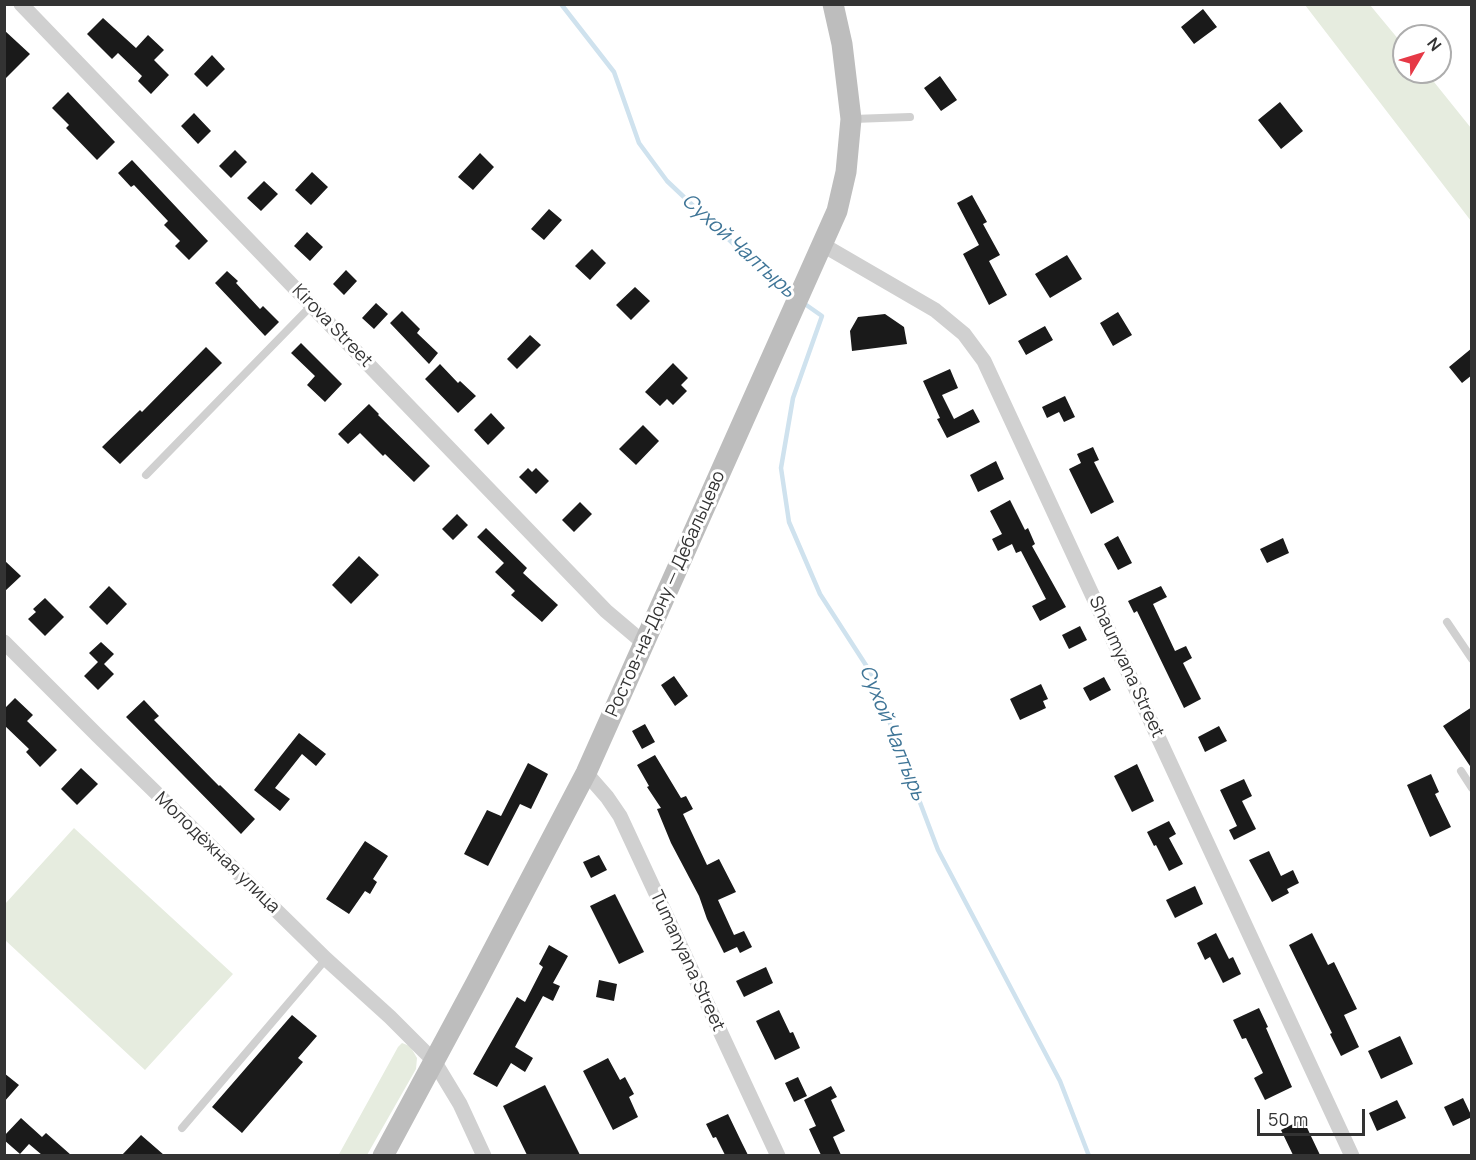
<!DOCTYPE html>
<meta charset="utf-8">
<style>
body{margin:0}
#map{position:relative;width:1476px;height:1160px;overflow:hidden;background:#fff;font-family:Manrope,sans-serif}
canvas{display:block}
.frame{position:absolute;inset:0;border:6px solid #333;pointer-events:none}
.north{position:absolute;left:1392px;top:24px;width:60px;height:60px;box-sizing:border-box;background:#fff;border:2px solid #adadad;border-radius:50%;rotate:52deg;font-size:16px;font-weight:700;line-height:24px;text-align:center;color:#333}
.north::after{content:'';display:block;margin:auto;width:21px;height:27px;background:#e63946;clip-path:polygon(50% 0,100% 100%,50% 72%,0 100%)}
.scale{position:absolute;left:1257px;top:1109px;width:108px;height:27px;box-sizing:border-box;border:3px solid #333;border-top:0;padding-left:8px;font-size:18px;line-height:21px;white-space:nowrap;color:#333;-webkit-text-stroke:4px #fff;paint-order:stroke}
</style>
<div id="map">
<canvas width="1476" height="1160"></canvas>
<div class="frame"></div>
<div class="north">N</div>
<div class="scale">50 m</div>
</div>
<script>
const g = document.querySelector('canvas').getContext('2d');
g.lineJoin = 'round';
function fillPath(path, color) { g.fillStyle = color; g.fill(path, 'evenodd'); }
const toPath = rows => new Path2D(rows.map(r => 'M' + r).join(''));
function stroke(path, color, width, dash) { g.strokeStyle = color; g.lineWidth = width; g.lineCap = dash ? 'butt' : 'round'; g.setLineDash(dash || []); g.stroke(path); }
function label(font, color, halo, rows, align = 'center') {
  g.font = font + ' Manrope,sans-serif'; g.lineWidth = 6; g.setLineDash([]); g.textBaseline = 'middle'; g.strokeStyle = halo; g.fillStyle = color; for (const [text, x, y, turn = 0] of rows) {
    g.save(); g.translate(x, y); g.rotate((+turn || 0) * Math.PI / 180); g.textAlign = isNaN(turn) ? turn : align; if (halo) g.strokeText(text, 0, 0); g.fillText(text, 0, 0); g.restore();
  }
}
fillPath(toPath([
 [1305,5,1370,5,1404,46,1404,72,1426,72,1471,128,1471,221],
 [74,828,233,974,145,1070,5,940,5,904],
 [402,1043,410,1046,417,1058,416,1069,367,1155,338,1156,398,1047]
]), '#e6ecdf');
stroke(toPath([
 [561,4,614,72,639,143,667,181,777,285,793,296],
 [802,302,822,316,793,398,781,468,789,522,820,594,871,673,938,850,1060,1081,1089,1156]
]), '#cfe2ee', 4.5);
fillPath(toPath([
 [1203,9,1217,27,1194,44,1181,27],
 [103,18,136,48,148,35,164,50,154,60,169,75,151,94,138,81,142,76,118,53,112,59,87,34],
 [4,30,30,54,4,80],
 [212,55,225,69,207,87,194,74],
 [940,76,957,100,941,111,924,88],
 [68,92,115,142,97,160,66,128,69,125,52,108],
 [1280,102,1303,131,1281,149,1258,120],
 [194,113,211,131,198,144,181,126],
 [235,150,247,162,231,178,219,166],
 [480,153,494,167,473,190,458,177],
 [132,160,208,241,189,260,175,246,180,241,164,225,168,221,134,185,131,187,118,173],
 [312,172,328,187,311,205,295,190],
 [264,181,278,194,261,211,247,198],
 [972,195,987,222,983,224,1000,255,989,261,1007,295,989,305,963,254,979,245,957,203],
 [549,209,562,220,544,240,531,229],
 [307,232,323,247,310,261,294,246],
 [592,249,606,263,590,280,575,266],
 [1067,255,1082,279,1050,298,1035,274],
 [346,270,357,281,344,295,333,284],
 [227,271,238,281,236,283,260,309,263,306,279,322,265,336,215,283],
 [635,287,650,301,631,320,616,305],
 [376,303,388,314,374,329,362,318],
 [402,311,420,329,417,333,438,353,429,364,390,323],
 [1118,312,1132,335,1113,346,1100,323],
 [885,314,904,327,907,344,852,351,850,331,858,317],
 [1045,326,1053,340,1026,355,1018,341],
 [530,335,541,345,517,369,507,359],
 [301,343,342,384,325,402,307,385,315,376,291,353],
 [206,347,222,363,120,464,102,447,140,410,142,412],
 [1472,348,1472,375,1462,383,1449,367],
 [673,363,688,378,681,385,687,391,673,405,667,399,660,406,645,392],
 [440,364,458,383,460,381,476,396,458,413,425,379],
 [950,369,958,388,942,395,954,419,973,409,980,422,947,438,937,419,940,418,923,381],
 [1065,396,1075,417,1064,422,1059,412,1047,418,1042,407],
 [369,404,379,414,378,415,430,466,414,482,385,454,383,456,360,433,348,444,338,434],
 [491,413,505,428,488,445,474,430],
 [643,425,659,441,636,465,619,449],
 [1093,447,1099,460,1094,462,1114,502,1091,514,1069,469,1081,463,1077,454],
 [996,461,1004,479,978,492,970,475],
 [528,468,532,472,536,468,549,481,536,494,519,477],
 [1010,500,1025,530,1028,528,1035,544,1032,546,1066,607,1040,621,1032,606,1046,599,1021,551,1016,553,1012,544,998,551,992,539,1002,534,990,511],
 [580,502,592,514,574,532,562,520],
 [457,514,468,525,453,540,442,529],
 [486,528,527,568,523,573,558,605,542,622,511,595,515,591,495,572,504,563,477,537],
 [1118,536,1132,563,1118,570,1104,544],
 [1283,538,1289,553,1267,563,1260,549],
 [359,556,379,575,351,604,332,585],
 [4,560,21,576,4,592],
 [109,586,127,604,107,625,89,607],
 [1161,586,1167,597,1153,604,1175,651,1186,646,1192,658,1183,663,1201,699,1184,708,1137,611,1134,613,1128,601],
 [45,598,64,617,45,636,28,619,36,612,33,609],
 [1080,626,1087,640,1069,649,1062,635],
 [101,642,114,654,104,664,114,674,98,690,84,676,98,662,89,653],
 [674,676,688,696,675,706,661,685],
 [1104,677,1111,690,1090,701,1083,688],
 [1041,684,1048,699,1043,701,1046,708,1020,720,1010,699],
 [15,698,33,715,27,721,57,750,40,767,26,752,29,749,4,725,4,709],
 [144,700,159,716,154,720,219,786,220,785,255,819,241,834,126,717],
 [1472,707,1472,769,1443,726],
 [645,724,655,742,642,749,632,731],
 [1219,726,1227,741,1205,752,1198,737],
 [299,733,326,754,316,766,302,754,275,788,290,799,280,811,254,790],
 [655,755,681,798,686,796,693,809,683,814,707,865,719,859,736,892,718,900,734,935,744,931,752,947,740,953,737,947,724,953,707,919,699,896,671,843,657,809,661,808,647,787,649,786,637,765],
 [528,763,548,774,531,809,520,804,488,866,464,854,487,810,501,816],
 [1137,764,1154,801,1132,812,1114,776],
 [81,768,98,784,77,805,61,789],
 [1431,774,1439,792,1435,794,1451,827,1430,837,1407,785],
 [1244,779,1252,796,1242,801,1256,829,1234,840,1229,830,1237,826,1220,790],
 [1169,821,1176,834,1169,838,1183,864,1169,871,1156,845,1154,846,1147,832],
 [365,841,388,856,373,879,377,882,370,894,365,891,349,914,326,899],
 [1269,851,1281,876,1293,870,1299,883,1287,889,1289,893,1272,902,1249,860],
 [599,855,607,870,591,878,583,862],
 [1195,886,1203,904,1175,918,1166,900],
 [615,894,644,952,619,964,590,906],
 [1216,933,1229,959,1233,957,1241,974,1223,983,1210,957,1205,960,1197,943],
 [1312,933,1328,965,1334,962,1357,1009,1344,1015,1359,1047,1341,1056,1330,1034,1332,1033,1289,945],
 [549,945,568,956,553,983,560,986,553,1001,543,996,515,1047,533,1058,525,1072,511,1063,497,1087,473,1074,517,997,525,1002,543,967,539,964],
 [766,967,773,983,744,997,736,981],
 [599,980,617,984,614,1001,596,997],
 [1259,1008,1268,1027,1266,1028,1292,1087,1265,1100,1254,1078,1263,1073,1246,1038,1242,1039,1233,1020],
 [779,1010,790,1033,793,1032,800,1048,775,1060,756,1021],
 [292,1015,317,1036,298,1058,303,1062,242,1133,212,1107],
 [1400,1036,1413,1064,1381,1079,1368,1051],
 [608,1058,620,1080,625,1077,634,1094,629,1097,638,1117,613,1130,583,1071],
 [4,1073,19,1085,4,1102],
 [798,1077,807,1096,794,1102,785,1083],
 [545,1085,580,1155,527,1155,503,1106],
 [831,1086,837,1097,831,1100,845,1131,833,1137,841,1155,821,1155,809,1129,816,1126,804,1100],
 [1463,1098,1472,1117,1453,1126,1444,1107],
 [1397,1100,1406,1118,1377,1131,1369,1113],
 [728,1114,741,1141,748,1155,725,1155,716,1137,713,1138,706,1124],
 [21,1118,42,1137,46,1133,71,1155,42,1155,29,1144,20,1154,4,1140,4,1136],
 [1303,1119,1310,1134,1320,1155,1293,1155,1281,1130],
 [141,1135,164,1155,122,1155]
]), '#1a1a1a');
stroke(toPath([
 [853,119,910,117],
 [146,475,312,305],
 [1447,622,1472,659],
 [1461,771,1472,788],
 [182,1128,326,959]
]), '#d0d0d0', 8);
stroke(toPath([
 [21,4,606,611,645,644],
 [823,245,935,310,964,334,984,361,1352,1156],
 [4,642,98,736,326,959,390,1017,434,1061,460,1104,484,1156],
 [586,773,607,797,620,816,778,1156]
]), '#d0d0d0', 15);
stroke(toPath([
 [383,1156,476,983,586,773,837,211,846,172,851,119,842,44,833,4]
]), '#bdbdbd', 21);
label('18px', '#333', '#fff', [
 ["Kirova Street",332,326,46],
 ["Ростов-на-Дону — Дебальцево",666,594,-66],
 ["Shaumyana Street",1126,667,65],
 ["Молодёжная улица",217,853,44],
 ["Tumanyana Street",687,961,65]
]);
label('italic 20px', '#3f7597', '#fff', [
 ["Сухой Чалтырь",738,246,42],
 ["Сухой Чалтырь",892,733,68]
]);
</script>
